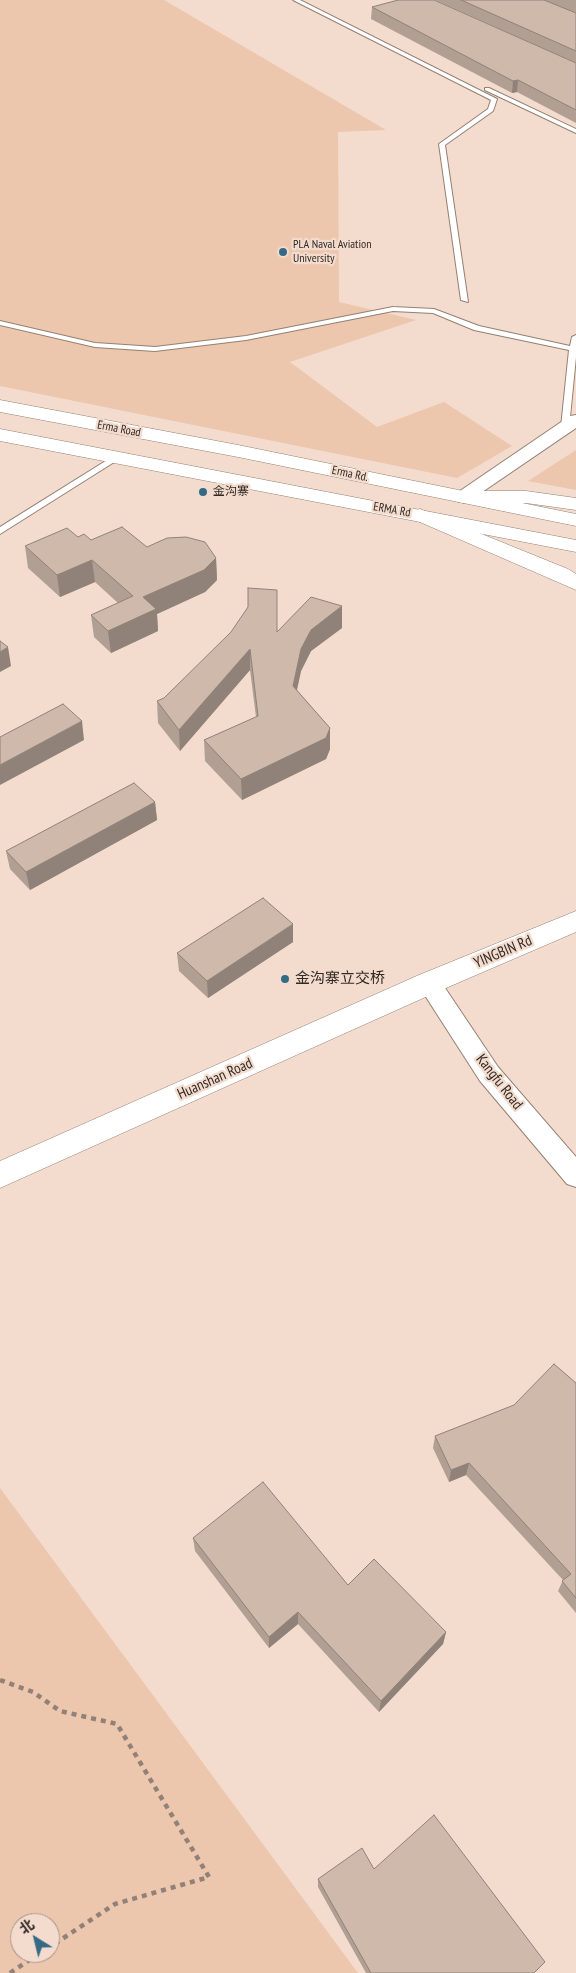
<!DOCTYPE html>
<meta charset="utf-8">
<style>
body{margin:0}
#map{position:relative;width:576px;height:1973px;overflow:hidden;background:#f3dcce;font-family:"PT Sans Narrow","Noto Sans SC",sans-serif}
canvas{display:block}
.north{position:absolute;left:10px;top:1913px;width:50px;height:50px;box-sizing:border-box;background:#f3dcce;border:1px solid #a6948a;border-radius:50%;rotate:324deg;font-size:14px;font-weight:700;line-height:20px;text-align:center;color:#322924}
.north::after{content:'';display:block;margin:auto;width:18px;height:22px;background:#356a86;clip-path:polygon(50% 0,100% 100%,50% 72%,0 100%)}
</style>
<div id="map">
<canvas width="576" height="1973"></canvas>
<div class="north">北</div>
</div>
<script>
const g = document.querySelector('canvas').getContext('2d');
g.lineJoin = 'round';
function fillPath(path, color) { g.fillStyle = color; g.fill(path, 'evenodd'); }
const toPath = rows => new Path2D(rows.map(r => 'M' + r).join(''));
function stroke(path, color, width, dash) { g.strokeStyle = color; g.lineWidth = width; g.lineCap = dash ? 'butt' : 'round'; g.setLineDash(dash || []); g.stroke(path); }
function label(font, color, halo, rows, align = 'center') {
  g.font = font + ' "PT Sans Narrow","Noto Sans SC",sans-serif'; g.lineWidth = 4.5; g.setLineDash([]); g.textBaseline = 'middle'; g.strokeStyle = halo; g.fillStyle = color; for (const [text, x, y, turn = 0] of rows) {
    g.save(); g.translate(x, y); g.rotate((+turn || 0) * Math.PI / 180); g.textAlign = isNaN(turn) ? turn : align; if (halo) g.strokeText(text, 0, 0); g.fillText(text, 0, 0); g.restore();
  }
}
fillPath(toPath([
 [0,0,164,0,386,130,338,132,339,302,416,320,290,362,377,427,444,402,512,446,457,478,0,386],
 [576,450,576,490,528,481],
 [0,1488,358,1973,0,1973],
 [20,1923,50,1923,50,1953,20,1953]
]), '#ecc6ad');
const lane = toPath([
 [293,0,300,0,497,99,493,111,445,145,468,302,461,300,439,144,488,109,491,100,293,0],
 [485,88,489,88,576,129,576,133,485,90,485,88],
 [393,307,434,309,479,326,570,346,572,337,576,335,576,357,569,427,565,429,561,427,569,350,474,330,433,313,393,311,246,340,155,351,95,347,0,325,0,321,95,343,155,347,246,336,393,307],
 [112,457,119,459,0,534,0,527,112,457]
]);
const street = toPath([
 [576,415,576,428,469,501,463,502,457,501,454,497,457,493,570,416,576,415],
 [429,974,437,976,498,1067,576,1157,576,1187,567,1184,480,1081,417,983,421,976,429,974]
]);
const secondary = toPath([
 [463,491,526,491,576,498,576,510,526,503,463,503,456,501,453,497,456,493,463,491],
 [420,509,568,569,576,574,576,590,413,519,410,515,413,511,420,509],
 [576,911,576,932,439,991,0,1188,0,1161,419,975,576,911]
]);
const primary = toPath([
 [0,400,238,445,576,514,576,526,238,457,0,412,0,400],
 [0,429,576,540,576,552,0,441,0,429]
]);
stroke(lane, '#948073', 2);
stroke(street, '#948073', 2);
stroke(secondary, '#948073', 1);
stroke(primary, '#948073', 1);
stroke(toPath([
 [0,1680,33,1692,60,1711,117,1724,209,1877,115,1904,50,1947],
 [10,1973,40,1953]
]), '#918178', 4.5, [5, 5]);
fillPath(lane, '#fff');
fillPath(street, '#fff');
fillPath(secondary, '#fff');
fillPath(primary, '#fff');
fillPath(toPath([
 [435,0,576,0,576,63],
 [372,7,576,63,576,123,517,92,512,93,371,19],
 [78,537,91,540,147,547,216,558,217,580,205,592,157,614,158,631,111,653,94,637,91,615,118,603,95,582,60,597,28,568,25,546],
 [342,606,342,628,311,651,301,671,297,690,330,728,330,749,326,759,242,800,205,761,204,740,256,717,250,670,180,751,158,723,157,701,164,698,277,632],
 [155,802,157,820,30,890,10,869,6,851],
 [293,942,208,998,179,971,177,953],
 [576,1383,576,1613,558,1591,563,1580,466,1475,449,1482,433,1448,435,1436],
 [193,1538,348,1585,446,1632,443,1644,379,1712,298,1624,269,1648,195,1551],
 [374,1869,534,1973,366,1973,318,1887,318,1879]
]), '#b19f93');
fillPath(toPath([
 [518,80,517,92,512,93,513,81],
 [216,558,217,580,205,592,157,614,158,631,111,653,108,631,143,597],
 [92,560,95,582,60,597,57,575],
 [342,606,342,628,311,651,301,671,293,707,293,686,301,649,311,630],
 [8,647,11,666,0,672,0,652],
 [250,649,250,670,180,751,179,730],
 [82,721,84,740,0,785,0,765],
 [330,728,330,749,326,759,242,800,241,779],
 [155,802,157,820,30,890,26,872],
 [293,924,293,942,208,998,207,981],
 [469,1463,466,1475,449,1482,451,1470],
 [298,1612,298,1624,269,1648,269,1637],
 [446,1632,443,1644,379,1712,381,1701]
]), '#908278');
const building = toPath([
 [398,0,434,0,576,63,576,110,518,80,513,81,372,7,398,0],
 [461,0,544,0,576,13,576,51,461,0],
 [122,527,147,547,167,538,186,537,205,542,216,558,204,570,143,597,156,609,108,631,91,615,133,596,92,560,57,575,25,546,67,528,78,537,84,534,91,540,122,527],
 [248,588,277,590,277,632,311,597,342,606,311,630,301,649,293,686,330,728,326,738,241,779,204,740,258,716,250,649,179,730,157,701,164,698,231,632,248,607,248,588],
 [0,641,8,647,0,652,0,641],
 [63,704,82,721,0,765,0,737,63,704],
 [134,783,155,802,26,872,6,851,134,783],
 [263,898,293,924,207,981,177,953,263,898],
 [554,1364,576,1383,576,1598,562,1581,571,1574,469,1463,451,1470,435,1436,514,1405,554,1364],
 [263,1482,348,1585,374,1559,446,1632,381,1701,298,1612,269,1637,193,1538,263,1482],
 [434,1815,545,1962,534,1973,371,1973,318,1879,362,1848,374,1869,434,1815]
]);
fillPath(building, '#ceb9ab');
stroke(building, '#908278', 1);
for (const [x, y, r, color] of [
 [283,252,5,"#356a86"],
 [203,492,5,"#356a86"],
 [285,979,5,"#356a86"]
]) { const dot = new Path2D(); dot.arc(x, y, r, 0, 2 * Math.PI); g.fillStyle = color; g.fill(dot); stroke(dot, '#f3dcce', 2); }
label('12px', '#322924', '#f3dcce', [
 ["PLA Naval Aviation",293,245],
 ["University",293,259],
 ["金沟寨",213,492]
], 'left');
label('12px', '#322924', '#f3dcce', [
 ["Erma Road",119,429,11],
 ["Erma Rd.",350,474,12],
 ["ERMA Rd",392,510,10]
]);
label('15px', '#322924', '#f3dcce', [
 ["YINGBIN Rd",503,952,-23],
 ["Huanshan Road",215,1079,-24],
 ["Kangfu Road",499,1082,52]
]);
label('15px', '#322924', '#f3dcce', [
 ["金沟寨立交桥",295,979]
], 'left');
</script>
